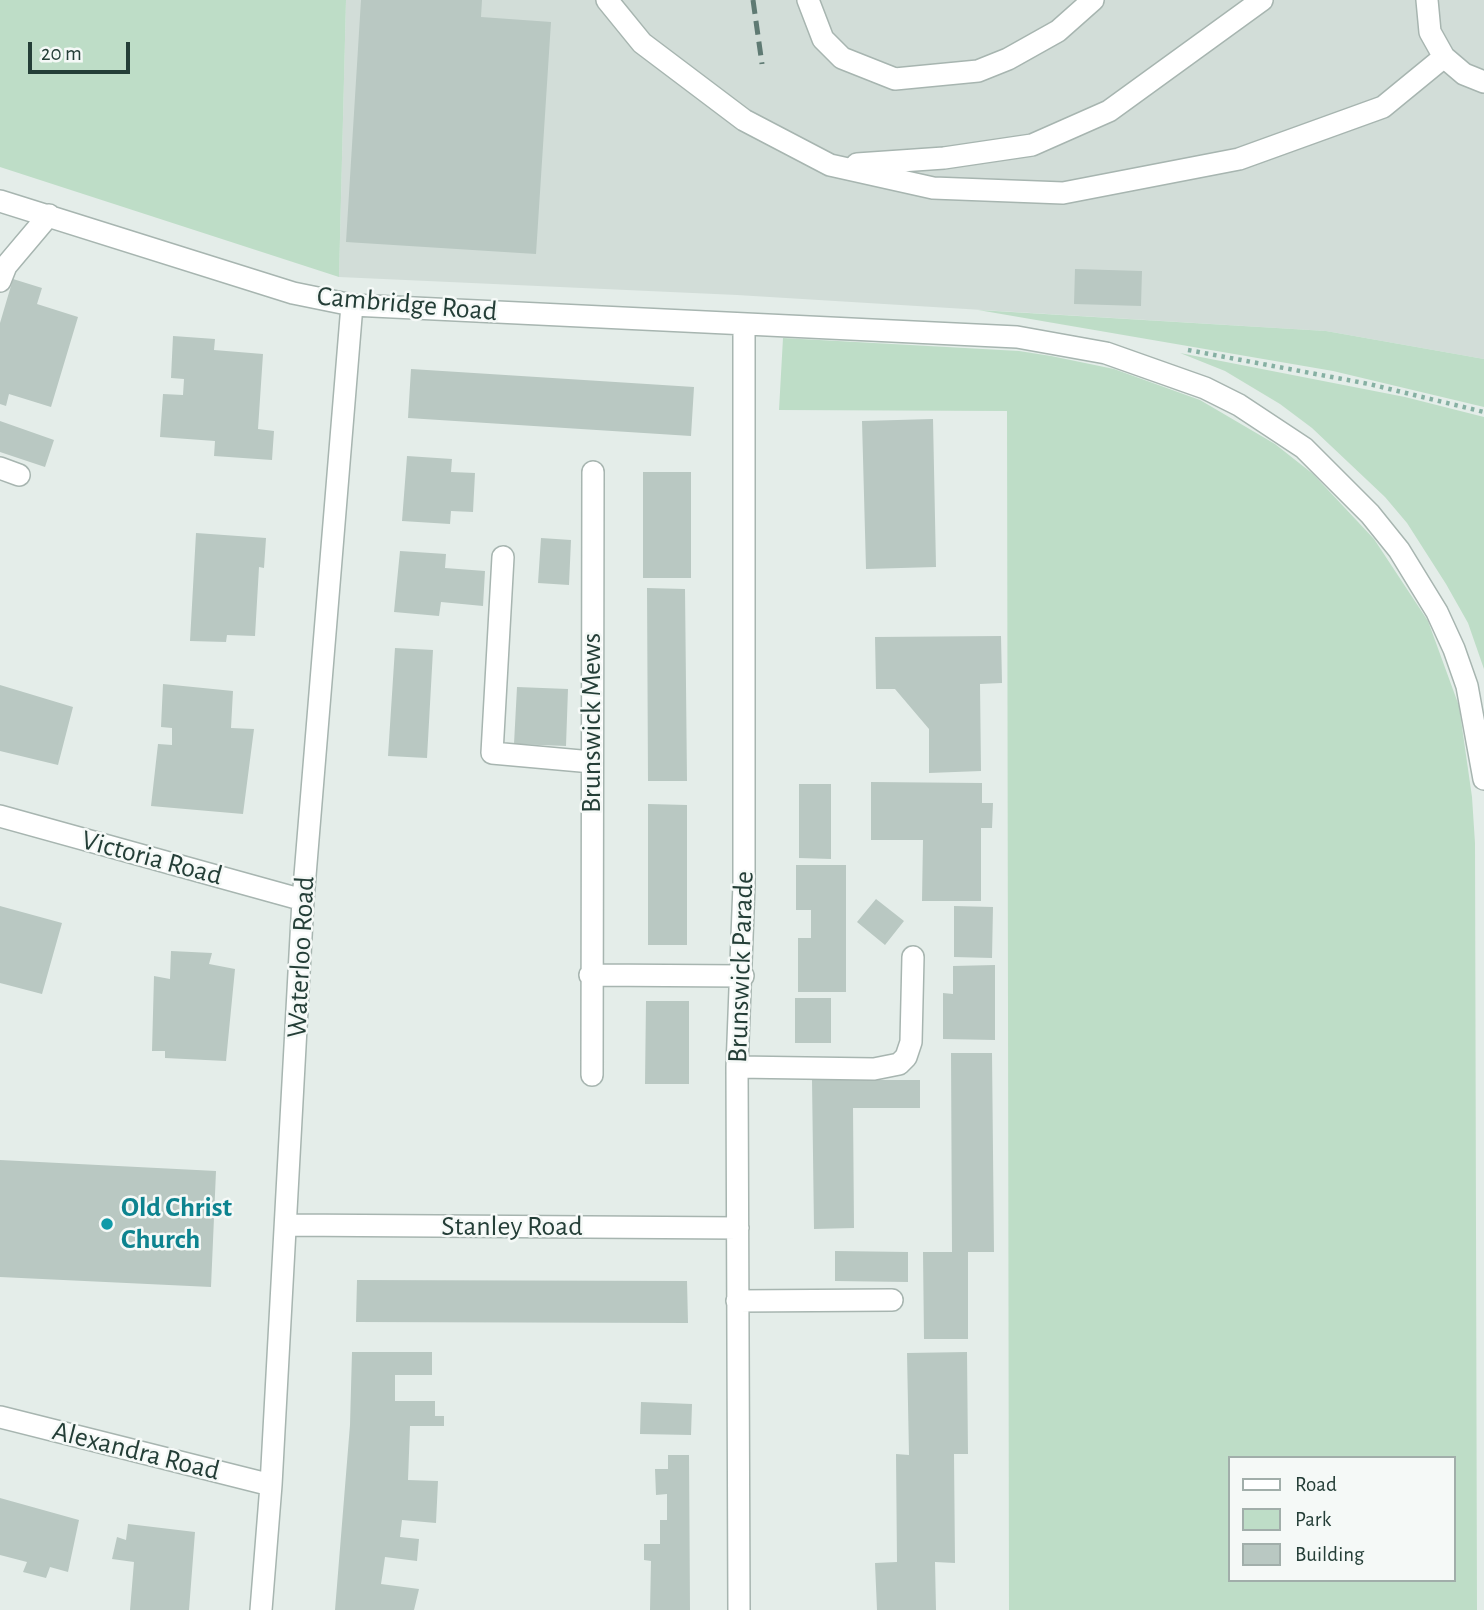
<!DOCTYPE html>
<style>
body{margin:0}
#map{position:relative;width:1484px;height:1610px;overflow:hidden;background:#e4ede9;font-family:"Alegreya Sans",sans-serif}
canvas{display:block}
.legend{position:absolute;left:1228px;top:1456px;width:228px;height:126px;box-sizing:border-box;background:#f5f9f7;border:2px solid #a1aeaa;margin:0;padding:9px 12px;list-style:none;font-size:21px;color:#243e37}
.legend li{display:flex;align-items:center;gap:14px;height:35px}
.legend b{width:35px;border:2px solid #a1aeaa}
.scale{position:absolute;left:28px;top:42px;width:102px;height:32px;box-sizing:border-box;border:4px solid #243e37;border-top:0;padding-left:9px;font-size:21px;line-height:24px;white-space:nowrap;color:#243e37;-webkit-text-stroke:5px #f5f9f7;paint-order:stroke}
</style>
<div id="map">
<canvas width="1484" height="1610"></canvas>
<ul class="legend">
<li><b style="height:9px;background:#fff"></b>Road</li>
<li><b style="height:19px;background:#beddc7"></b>Park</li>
<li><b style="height:19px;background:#b9c8c2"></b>Building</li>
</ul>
<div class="scale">20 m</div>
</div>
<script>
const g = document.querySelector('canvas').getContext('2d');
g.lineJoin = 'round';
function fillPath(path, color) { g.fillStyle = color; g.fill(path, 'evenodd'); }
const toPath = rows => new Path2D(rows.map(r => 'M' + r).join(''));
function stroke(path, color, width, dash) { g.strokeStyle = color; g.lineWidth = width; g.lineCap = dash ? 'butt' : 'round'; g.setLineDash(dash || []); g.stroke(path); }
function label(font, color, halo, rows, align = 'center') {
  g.font = font + ' "Alegreya Sans",sans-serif'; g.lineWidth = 5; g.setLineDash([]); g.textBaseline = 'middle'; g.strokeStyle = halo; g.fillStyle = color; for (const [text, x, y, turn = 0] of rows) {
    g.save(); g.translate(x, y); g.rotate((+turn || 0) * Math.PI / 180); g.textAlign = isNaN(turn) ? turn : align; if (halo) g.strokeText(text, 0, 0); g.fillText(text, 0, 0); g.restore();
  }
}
fillPath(toPath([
 [346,0,1484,0,1484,359,1326,331,737,295,339,277]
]), '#d2ddd8');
fillPath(toPath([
 [0,0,346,0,339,277,0,167],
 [978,310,1326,331,1484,359,1484,407,1333,371],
 [783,338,1019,351,1051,356,1114,369,1200,400,1275,444,1313,474,1374,539,1428,621,1459,706,1472,797,1475,843,1477,1610,1009,1610,1007,411,779,410],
 [1230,1458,1454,1458,1454,1580,1230,1580],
 [1180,353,1405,397,1484,417,1484,669,1468,623,1446,584,1407,523,1385,497,1312,428,1280,404,1225,371]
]), '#beddc7');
fillPath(toPath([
 [361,0,482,0,481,17,551,22,536,254,346,242],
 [1075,269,1142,271,1141,306,1074,304],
 [13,279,42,288,37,304,78,317,51,407,9,394,6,406,0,404,0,323],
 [173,336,215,339,214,350,263,354,258,429,274,431,272,460,214,456,215,441,160,437,163,394,183,395,184,379,171,378],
 [411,369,694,387,691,436,408,418],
 [933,419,936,567,866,569,862,421],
 [0,421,54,440,45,467,0,452],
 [407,456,452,459,451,472,475,473,473,512,451,511,450,524,402,521],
 [643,472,691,472,691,578,643,578],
 [196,533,266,538,264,568,259,567,255,636,227,635,226,642,190,641],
 [541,538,571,540,569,585,538,583],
 [400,551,446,554,445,568,485,571,483,606,441,602,439,616,394,612],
 [647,588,685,589,687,781,648,781],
 [1001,636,1002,683,980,684,981,771,929,773,929,729,895,689,876,689,875,637],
 [395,648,433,650,427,758,388,756],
 [163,684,233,691,231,728,254,729,243,814,151,806,158,744,172,745,172,728,161,727],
 [0,685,73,707,58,765,0,751],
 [517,687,568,689,566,746,514,744],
 [871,782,982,783,982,803,993,803,992,828,981,828,981,901,922,901,923,840,871,840],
 [799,784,831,784,831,859,799,858],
 [648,804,687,805,687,945,648,945],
 [796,865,846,865,846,992,798,992,798,938,811,938,811,910,796,910],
 [876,899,904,921,885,945,857,922],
 [0,906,62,923,42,994,0,983],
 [954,906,993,907,992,958,954,957],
 [171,951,212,953,209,964,235,969,226,1061,165,1058,165,1051,152,1051,154,976,170,979],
 [995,965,995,1040,943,1039,943,993,953,994,953,966],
 [795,998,831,998,831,1043,795,1043],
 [646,1001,689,1001,689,1084,645,1084],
 [951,1053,992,1053,994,1252,968,1252,968,1339,924,1339,923,1252,952,1252],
 [812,1080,920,1080,920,1108,853,1108,854,1228,814,1229],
 [0,1160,216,1171,211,1287,0,1277],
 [835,1251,908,1252,908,1282,835,1281],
 [357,1280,687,1281,688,1323,356,1322],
 [352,1352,432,1352,432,1375,395,1375,395,1401,435,1401,435,1416,444,1416,444,1426,410,1426,408,1480,438,1481,436,1523,402,1520,400,1537,419,1539,417,1561,385,1557,383,1571,381,1584,419,1589,414,1610,335,1610,350,1425],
 [967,1352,968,1454,954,1454,955,1563,935,1562,936,1610,877,1610,875,1563,897,1562,896,1454,909,1455,907,1353],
 [641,1402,692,1404,691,1435,640,1434],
 [668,1455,689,1455,690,1610,650,1610,651,1561,644,1560,644,1544,660,1544,660,1520,667,1520,667,1494,656,1495,655,1469,668,1469],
 [0,1498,79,1520,68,1572,50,1567,46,1578,23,1572,27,1562,0,1555],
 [128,1524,195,1532,189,1610,130,1610,134,1562,112,1559,117,1537,126,1540]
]), '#b9c8c2');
const minor = toPath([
 [607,0,642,43,744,120,830,165,933,188,1063,193,1239,159,1383,107,1444,57],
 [808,0,823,39,842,58,895,79,978,71,1008,59,1058,31,1093,0],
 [1427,0,1430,32,1444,57,1464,74,1484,82],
 [857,164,944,158,1032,145,1109,111,1262,0],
 [0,201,293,293,352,305,1017,337,1106,353,1205,388,1239,405,1304,448,1370,514,1399,550,1437,612,1454,649,1467,686,1484,779],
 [0,281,6,266,49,215],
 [0,468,19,475],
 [503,557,492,753,592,762],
 [0,816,303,900],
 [590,975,743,976],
 [737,1067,874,1069,899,1064,906,1057,911,1042,913,957],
 [592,1075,593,472],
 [286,1225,738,1228],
 [737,1301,892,1300],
 [0,1417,271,1485],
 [261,1610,271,1485,303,900,352,305],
 [739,1610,737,1067,744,885,744,324]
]);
stroke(minor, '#a7b5b0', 24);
stroke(toPath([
 [1188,350,1369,384,1484,412]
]), '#86b0a3', 4.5, [3.5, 5]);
stroke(minor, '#fff', 21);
stroke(toPath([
 [753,0,762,64]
]), '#5f7a73', 5, [14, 7]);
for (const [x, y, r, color] of [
 [107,1224,7,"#0f9aa8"]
]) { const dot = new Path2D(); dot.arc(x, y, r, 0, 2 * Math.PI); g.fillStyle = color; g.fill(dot); stroke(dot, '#f5f9f7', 2.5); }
label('28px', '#243e37', '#f5f9f7', [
 ["Cambridge Road",407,304,5],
 ["Brunswick Mews",592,723,-90],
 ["Victoria Road",152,858,15],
 ["Waterloo Road",301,957,-87],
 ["Brunswick Parade",741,967,-88],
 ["Stanley Road",512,1227],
 ["Alexandra Road",136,1451,14]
]);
label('bold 28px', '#0d838f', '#f5f9f7', [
 ["Old Christ",121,1208],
 ["Church",121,1240]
], 'left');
</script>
